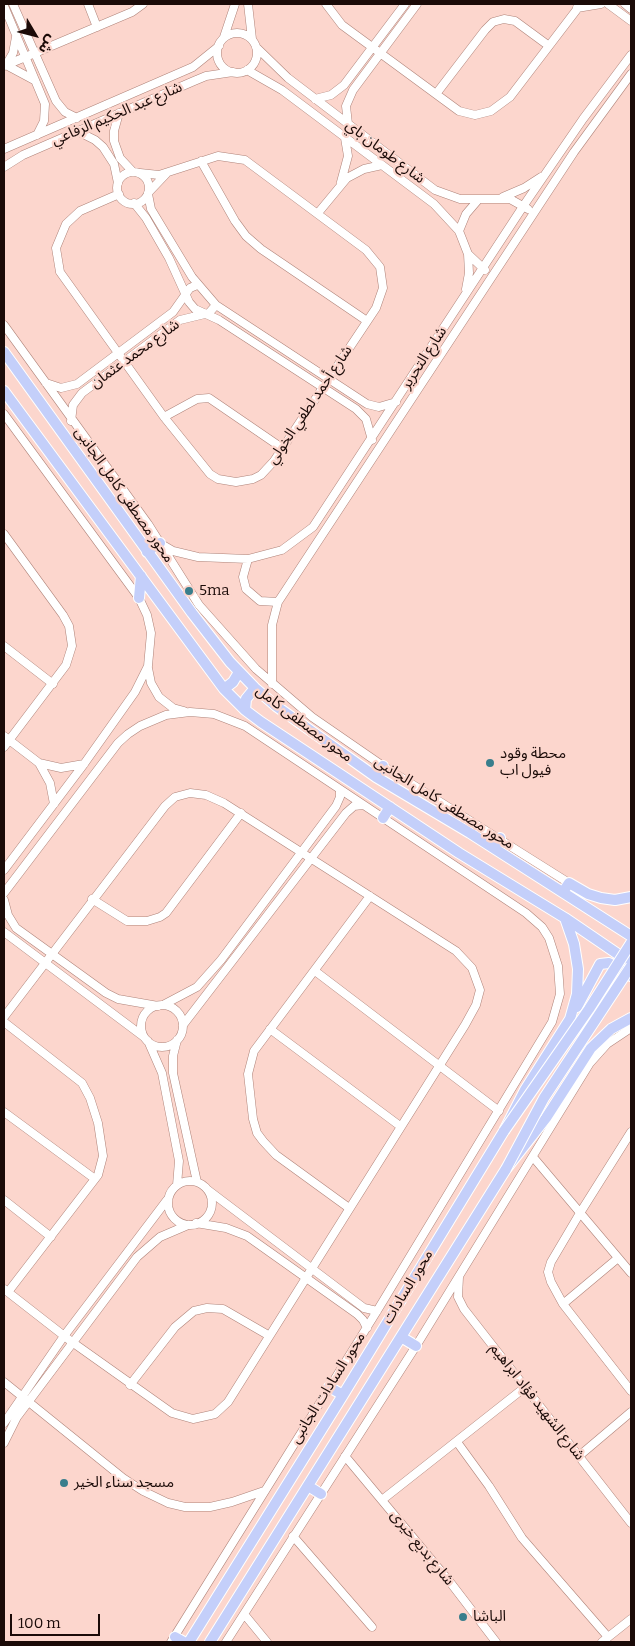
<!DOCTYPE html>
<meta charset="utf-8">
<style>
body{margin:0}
#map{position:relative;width:635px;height:1646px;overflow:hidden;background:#fcd6cd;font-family:Bitter,"Noto Sans Arabic",serif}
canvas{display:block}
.frame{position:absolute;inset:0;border:5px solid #1b0b08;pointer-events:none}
.north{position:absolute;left:10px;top:10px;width:50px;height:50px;-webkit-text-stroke:4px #fcd6cd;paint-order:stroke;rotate:127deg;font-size:14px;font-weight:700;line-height:20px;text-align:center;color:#1b0b08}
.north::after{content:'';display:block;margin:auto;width:18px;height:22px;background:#1b0b08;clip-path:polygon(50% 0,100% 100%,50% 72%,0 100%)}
.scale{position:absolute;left:10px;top:1614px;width:90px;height:22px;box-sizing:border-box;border:2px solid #1b0b08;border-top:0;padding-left:6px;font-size:15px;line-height:18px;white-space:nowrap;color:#1b0b08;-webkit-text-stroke:4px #fcd6cd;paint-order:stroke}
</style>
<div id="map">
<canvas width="635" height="1646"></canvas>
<div class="frame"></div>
<div class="north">ش</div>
<div class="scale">100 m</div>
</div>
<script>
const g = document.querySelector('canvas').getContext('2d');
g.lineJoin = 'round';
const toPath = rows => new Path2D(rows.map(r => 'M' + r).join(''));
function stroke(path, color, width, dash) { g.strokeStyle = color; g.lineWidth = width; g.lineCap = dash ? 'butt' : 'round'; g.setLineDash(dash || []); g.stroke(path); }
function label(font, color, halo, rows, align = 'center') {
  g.font = font + ' Bitter,"Noto Sans Arabic",serif'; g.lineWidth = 4.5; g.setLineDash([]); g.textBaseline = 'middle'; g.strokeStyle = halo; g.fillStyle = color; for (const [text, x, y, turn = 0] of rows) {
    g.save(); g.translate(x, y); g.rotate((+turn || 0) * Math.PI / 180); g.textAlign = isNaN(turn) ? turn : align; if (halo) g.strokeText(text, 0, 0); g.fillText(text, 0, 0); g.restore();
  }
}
const minor = toPath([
 [13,4,56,101,65,112,77,118],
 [88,4,97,27],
 [248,4,252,39],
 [326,4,342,25,459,111,475,115,491,111,510,97,581,4],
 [608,4,631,21],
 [625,4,631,9],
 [4,6,45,104,44,121,37,135],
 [577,8,601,4],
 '217 53a20 20 0 1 1 40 0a20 20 0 1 1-40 0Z',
 [16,37,13,53,6,65,34,80],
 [224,37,235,4],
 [256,47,288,78,435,190,460,199,510,199,528,209],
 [4,66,132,12,143,4],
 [247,70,282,90,434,204,459,231,468,254,485,270],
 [436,94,485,30,493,22,504,19,515,21,549,46],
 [315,99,331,95,344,85,405,4],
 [119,113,114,131,114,141,120,158,133,172],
 [348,124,346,106,353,90,417,4],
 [77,131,95,140,103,147,114,164,118,183],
 [4,149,193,67,219,46],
 [201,161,235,221,246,236,261,249,367,321],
 [4,167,23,155,194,81,206,76,233,72],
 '117 188a16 16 0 1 1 32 0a16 16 0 1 1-32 0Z',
 [341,182,348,156,345,138],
 [148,193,166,174],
 [119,194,80,211,66,224,56,248,60,272,164,417,210,474,218,479,236,482,253,479,261,475,274,461,376,308,383,288,380,267,366,250,245,160,218,156,159,175,140,173],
 [148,194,151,209,192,277,216,305,367,404,379,407,396,402],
 [503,197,524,188,541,177],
 [134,203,146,218,169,258,189,302,195,309,219,320,356,409,366,419,372,440],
 [318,213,347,178,364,169,382,165],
 [459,231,466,214,478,200],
 [466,289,469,273,468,254],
 [4,325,148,524,199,605,256,669,312,717,383,766,569,883],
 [46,383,61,388,77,384,173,312,190,288,197,285],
 [4,414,139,598,147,615,151,633,148,666,135,692,84,764,4,870],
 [164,417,197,399,209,398,282,448],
 [71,421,73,405,82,393,180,320,209,313,216,305],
 [4,534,63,615,69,626,72,646,66,665,4,747],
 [161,544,173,551,198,557,248,559,282,550,313,527,524,205,583,119,631,55],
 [248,559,243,577,246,589,260,601,278,602],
 [4,646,53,684],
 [148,668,151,683,159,697,173,708,184,711],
 [272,684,272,625,278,602,574,152,631,74],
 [4,736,39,763,61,768,84,764],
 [39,763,50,783,54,804],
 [4,893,118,743,128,734,140,726,166,715,190,712,214,714,245,726,526,913,542,927,549,938,558,966,560,994,552,1022,377,1311,171,1642],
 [92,899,127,921,147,921,160,917,166,913,241,813],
 [4,900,8,915,16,928,106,993,118,999,158,1006],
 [4,932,144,1037],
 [315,971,499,1111],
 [163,1005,197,987,221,960,336,806,340,797,340,790],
 '141 1026a21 21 0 1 1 42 0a21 21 0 1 1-42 0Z',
 [4,1017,165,806,175,797,190,793,206,795,224,803,456,951,472,968,480,990,476,1005,465,1025,228,1402,215,1414,193,1419,172,1413,72,1342,4,1289],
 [4,1022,82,1083,90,1098,98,1123,103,1156,98,1175,8,1292],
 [183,1025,346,813,354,806,363,805],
 [270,1029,400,1126],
 [177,1040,173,1056,173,1073,197,1182],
 [148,1041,162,1073,179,1161,177,1185],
 [4,1112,95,1179],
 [631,1132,580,1213,551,1262,548,1272,551,1282,563,1304,631,1391],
 [533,1157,631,1273],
 '168 1203a22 22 0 1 1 44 0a22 22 0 1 1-44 0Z',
 [208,1190,364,1308,377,1311],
 [4,1200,51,1237],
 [349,1208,276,1155,263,1141,257,1133,253,1119,248,1074,254,1051,370,896],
 [196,1223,226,1228,247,1236,357,1314,363,1320,367,1328],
 [459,1277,458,1297,464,1309,631,1523],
 [563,1304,618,1258],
 [4,1382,123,1478,143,1491,168,1503,185,1507,210,1507,232,1502,264,1491],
 [130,1385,175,1327,194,1311,207,1308,223,1309,268,1335],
 [4,1423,64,1336,167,1200],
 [457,1442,489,1486,522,1538,608,1637],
 [4,1443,17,1417,137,1257,160,1237,188,1225],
 [345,1456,450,1582,496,1642],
 [579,1456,631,1412],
 [382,1500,524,1388],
 [293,1536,372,1627],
 [244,1614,267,1642],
 [226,1642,416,1346,590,1063,607,1044,631,1028],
 [602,1642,631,1619]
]);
const major = toPath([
 [4,352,192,613,230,662,255,688,276,706,376,777,470,833,631,936],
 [4,391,224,689,245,710,261,722,459,853,565,918,631,963],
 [147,552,160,543],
 [139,598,141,576],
 [224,689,233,682,239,672],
 [245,710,246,699,255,688],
 [376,777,383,766],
 [383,818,390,807],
 [494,848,500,838],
 [563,892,569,883,588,894,601,898,615,900,631,897],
 [577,1007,600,964,609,963,631,976],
 [401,1337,416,1346],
 [329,1387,343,1395],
 [308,1486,321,1494],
 [175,1637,184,1642],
 [189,1642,343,1395,504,1131,525,1090,570,1019,577,994,578,969,574,944,565,918],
 [210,1642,506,1169,546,1118,591,1048,611,1029,631,1018]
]);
stroke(minor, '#af8379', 9);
stroke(major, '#fff', 12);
stroke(minor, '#fff', 8);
stroke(major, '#c4cffa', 10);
const majorBridge = toPath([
 [504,1131,589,1009,631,943],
 [506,1169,544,1098,631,966]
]);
stroke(majorBridge, '#fff', 12, []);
stroke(majorBridge, '#c4cffa', 10);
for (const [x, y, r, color] of [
 [189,591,5,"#397e8c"],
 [490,763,5,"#397e8c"],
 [64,1483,5,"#397e8c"],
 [463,1617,5,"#397e8c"]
]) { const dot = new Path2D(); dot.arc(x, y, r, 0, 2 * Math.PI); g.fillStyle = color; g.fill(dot); stroke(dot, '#fcd6cd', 2); }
label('15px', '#1b0b08', '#fcd6cd', [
 ["شارع عبد الحكيم الرفاعي",117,114,-23],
 ["شارع طومان باي",385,152,37],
 ["شارع محمد عثمان",135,354,-36],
 ["شارع التحرير",424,358,-57],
 ["شارع أحمد لطفي الخولي",310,405,-56],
 ["محور مصطفى كامل الجانبى",124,495,55],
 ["محور مصطفى كامل",304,724,37],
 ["محور مصطفى كامل الجانبى",444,803,32],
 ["محور السادات",408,1287,-59],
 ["محور السادات الجانبى",328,1388,-58],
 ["شارع الشهيد فؤاد ابراهيم",537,1402,52],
 ["شارع بديع خيرى",422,1548,51]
]);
label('15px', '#1b0b08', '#fcd6cd', [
 ["5ma",199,591],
 ["محطة وقود",500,754],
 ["فيول اب",500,771],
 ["مسجد سناء الخير",74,1483],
 ["الباشا",473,1617]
], 'left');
</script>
